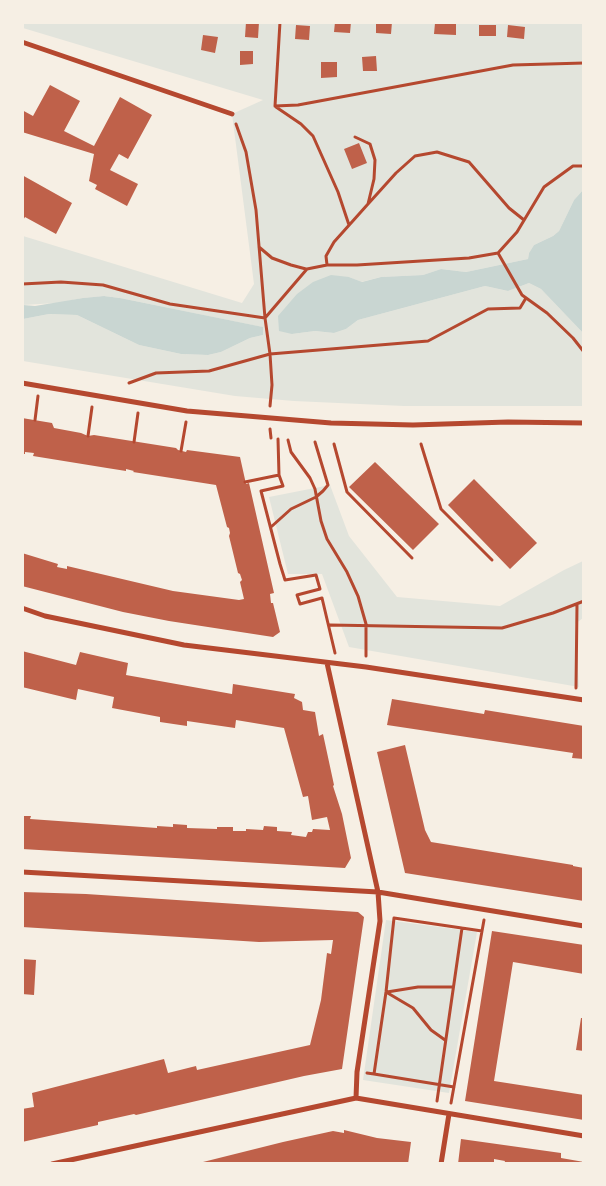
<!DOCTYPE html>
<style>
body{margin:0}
#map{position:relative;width:606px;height:1186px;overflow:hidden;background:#f6efe4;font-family:Georgia,serif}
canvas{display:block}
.frame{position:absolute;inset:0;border:24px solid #f6efe4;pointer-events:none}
</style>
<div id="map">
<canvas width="606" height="1186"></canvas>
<div class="frame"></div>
</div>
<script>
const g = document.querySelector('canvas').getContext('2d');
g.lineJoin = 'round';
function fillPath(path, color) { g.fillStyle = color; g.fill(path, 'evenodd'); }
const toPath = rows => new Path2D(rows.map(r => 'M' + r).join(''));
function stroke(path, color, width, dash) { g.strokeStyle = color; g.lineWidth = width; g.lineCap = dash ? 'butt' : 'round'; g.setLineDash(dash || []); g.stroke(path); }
fillPath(toPath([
 [23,23,583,23,583,190,574,200,559,231,553,236,534,245,529,253,528,259,466,272,441,269,423,275,381,277,361,282,349,277,292,334,315,331,334,333,346,329,358,320,485,286,508,291,529,283,541,289,583,333,583,406,404,406,294,401,235,396,23,361,23,319,49,314,77,315,139,345,181,354,208,355,221,352,250,338,263,335,262,327,120,298,104,296,83,298,57,303,23,305,23,236,242,303,254,284,232,114,263,100,23,28],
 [330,485,349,536,397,597,500,606,564,570,583,561,583,618,575,624,579,687,349,647,322,574,288,574,269,497],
 [386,920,477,932,449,1093,363,1080]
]), '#e2e4dc');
fillPath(toPath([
 [583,190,583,333,541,289,529,283,508,291,485,286,358,320,346,329,334,333,315,331,292,334,279,331,278,316,297,294,313,282,331,275,349,277,362,282,381,277,423,275,441,269,466,272,528,259,529,253,534,245,553,236,559,231,574,200],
 [104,296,120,298,263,327,263,335,250,338,221,352,208,355,181,354,139,345,77,315,49,314,23,319,23,305,35,306,83,298]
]), '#c9d6d2');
fillPath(toPath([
 [246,22,259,22,258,38,245,37],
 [335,22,351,22,350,33,334,32],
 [376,22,392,22,391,34,376,33],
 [435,23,456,23,456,35,434,34],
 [296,25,310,26,309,40,295,39],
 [479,25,496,25,496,36,479,36],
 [508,25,525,27,524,39,507,37],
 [203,35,218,37,215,53,201,50],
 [240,51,253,51,253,64,240,65],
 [376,56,377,71,363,71,362,57],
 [321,62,337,62,337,77,321,78],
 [50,85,80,101,64,131,94,146,120,97,152,115,128,159,119,154,110,170,138,184,127,206,95,189,97,185,89,181,94,154,22,132,22,110,33,116],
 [359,143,367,163,352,169,344,149],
 [22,175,72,203,56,234,25,217,22,222],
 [22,418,52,423,54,428,81,433,88,436,94,435,176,448,178,450,186,452,187,450,240,457,246,484,249,483,274,593,270,594,271,603,273,603,280,632,273,637,169,621,123,612,22,586,22,553,58,564,57,567,67,569,67,566,173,591,239,600,244,599,240,582,242,580,240,574,238,573,229,536,230,533,229,528,227,527,216,485,133,472,134,471,126,469,126,471,107,468,33,456,34,453,25,452,25,454,22,454],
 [375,462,439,524,413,550,349,487],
 [474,479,537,543,510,569,448,505],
 [22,651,76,665,80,652,128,663,126,675,232,694,233,684,295,694,294,698,302,702,303,710,315,712,319,736,323,734,334,785,333,786,342,814,351,858,345,868,22,849,22,816,31,816,30,819,157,828,157,826,173,827,173,824,187,825,187,828,217,829,217,827,233,827,233,831,246,831,246,829,263,830,264,826,277,827,277,831,292,832,291,835,306,837,308,832,312,832,313,829,330,830,327,817,312,820,308,796,303,797,284,728,236,720,235,728,187,721,187,726,160,722,160,717,112,708,114,697,78,689,76,700,22,687],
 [392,699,484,714,485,710,584,726,584,759,572,758,573,753,387,725],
 [405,745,425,830,431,842,573,865,573,866,584,868,584,901,405,873,377,752],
 [22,892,86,894,358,912,364,917,342,1069,304,1076,136,1115,134,1114,98,1122,98,1125,22,1142,22,1109,34,1107,32,1093,164,1059,168,1073,196,1066,197,1070,310,1045,321,1000,327,953,331,954,333,940,259,942,22,927],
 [492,931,584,945,584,974,513,962,494,1081,584,1095,584,1120,465,1101],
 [22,959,36,960,34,995,22,994],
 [581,1018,584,1018,584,1051,576,1050],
 [344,1130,377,1138,411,1142,408,1164,343,1164,333,1162,326,1164,195,1164,283,1142,333,1131,344,1133],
 [461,1139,561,1153,561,1158,584,1162,584,1164,504,1164,505,1161,494,1159,494,1164,458,1164]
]), '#bf614a');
stroke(toPath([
 [275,106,298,105,513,65,584,63],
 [275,106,280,22],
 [276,107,301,124,313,136,338,192,349,225],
 [236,124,246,152,256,210,265,318,270,354,272,385,270,406],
 [368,204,396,173,415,156,437,152,469,162,509,208,524,220],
 [259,247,272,258,291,265,306,269],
 [498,253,522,295,547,313,573,338,584,352],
 [327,265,326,256,334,242,368,204,374,179,375,160,370,144,355,137],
 [22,284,61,282,103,285,170,304,265,318,307,269,327,265,357,265,469,258,498,253,517,232,544,187,573,166,584,166],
 [129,383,156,373,209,371,270,354,428,341,488,309,520,308,526,298],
 [35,420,38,396],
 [270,429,271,438],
 [88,436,92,407],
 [278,439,279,475,283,486,261,491,280,564,285,580,316,575,320,589,297,595,300,604,322,598,335,653],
 [288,440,291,452,310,478,315,489,321,521,327,539,347,572,358,596,366,624,366,656],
 [134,442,138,413],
 [334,444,347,492,412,558],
 [421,444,441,509,492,560],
 [181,451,186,422],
 [245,482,279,475],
 [271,527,291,509,316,497,323,491,328,485,315,442],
 [330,625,502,628,553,613,584,601],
 [576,688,577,605],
 [394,918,482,931],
 [386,992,413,1008,431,1030,445,1040],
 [387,992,418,987,453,987],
 [367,1073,374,1074,386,992,394,918],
 [374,1074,454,1087],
 [437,1101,462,928],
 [451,1103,484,920]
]), '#b5482f', 3);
stroke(toPath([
 [22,42,232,114],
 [22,383,187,411,331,423,413,425,508,422,584,423],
 [22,608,45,616,184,645,366,667,584,700],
 [327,663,378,892,380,921,357,1072,356,1098],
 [22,872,378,892,584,926],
 [52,1164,356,1098,584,1136],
 [441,1164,449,1114]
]), '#b5482f', 5);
</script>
